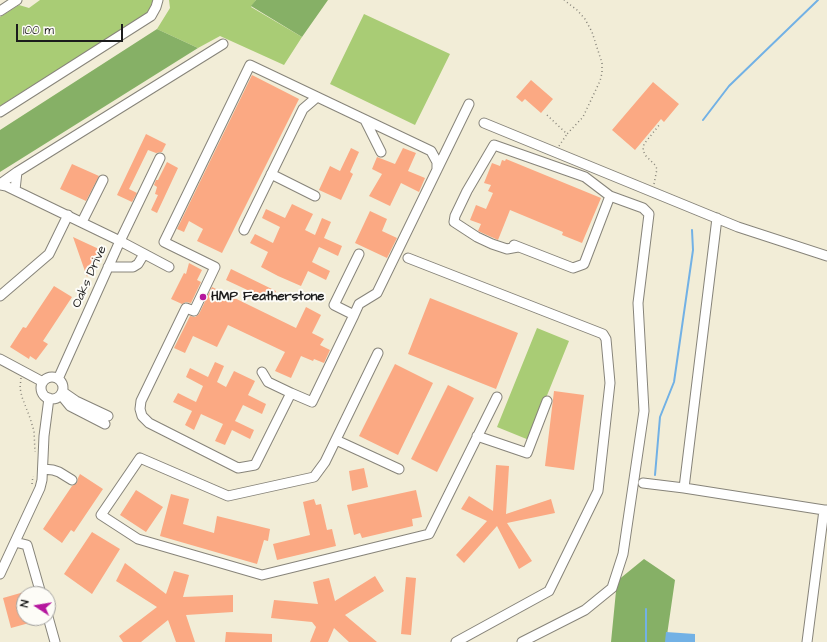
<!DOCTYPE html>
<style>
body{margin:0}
#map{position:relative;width:827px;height:642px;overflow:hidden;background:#f2edd7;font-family:"Architects Daughter",sans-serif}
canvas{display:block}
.north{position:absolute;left:16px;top:586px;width:40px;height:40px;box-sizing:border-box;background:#fdfcf7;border:1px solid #a3a29f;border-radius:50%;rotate:282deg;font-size:11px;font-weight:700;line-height:16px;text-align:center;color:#1c1c1c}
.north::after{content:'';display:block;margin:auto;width:14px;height:18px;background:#b5179e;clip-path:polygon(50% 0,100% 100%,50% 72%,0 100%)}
.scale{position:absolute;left:16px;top:24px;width:107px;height:18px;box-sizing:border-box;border:2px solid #1c1c1c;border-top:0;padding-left:5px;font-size:12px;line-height:14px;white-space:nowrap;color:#1c1c1c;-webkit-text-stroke:3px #fdfcf7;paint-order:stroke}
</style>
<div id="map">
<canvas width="827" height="642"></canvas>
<div class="north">N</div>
<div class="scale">100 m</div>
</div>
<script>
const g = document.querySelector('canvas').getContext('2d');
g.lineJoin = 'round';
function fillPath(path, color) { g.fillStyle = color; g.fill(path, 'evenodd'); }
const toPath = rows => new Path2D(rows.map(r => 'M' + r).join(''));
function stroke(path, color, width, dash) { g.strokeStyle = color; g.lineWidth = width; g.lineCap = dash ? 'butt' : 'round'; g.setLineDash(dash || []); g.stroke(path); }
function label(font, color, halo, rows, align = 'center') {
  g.font = font + ' "Architects Daughter",sans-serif'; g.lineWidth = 4; g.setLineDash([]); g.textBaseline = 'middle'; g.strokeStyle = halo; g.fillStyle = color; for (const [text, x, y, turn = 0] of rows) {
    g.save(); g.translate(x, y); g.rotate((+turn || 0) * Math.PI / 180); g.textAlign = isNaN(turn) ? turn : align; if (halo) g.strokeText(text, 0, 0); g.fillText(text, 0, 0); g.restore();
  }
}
fillPath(toPath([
 [40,0,153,0,149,12,0,106,0,17,19,5,29,8],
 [169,0,256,0,251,7,302,37,284,65,220,36,198,48,157,29,170,8],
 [364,14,450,54,415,125,330,84],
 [537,328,569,341,529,440,497,427]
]), '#a9cc75');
fillPath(toPath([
 [256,0,328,0,302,37,251,6],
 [157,29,198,48,0,172,0,130],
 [644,559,675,580,666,642,611,642,617,581]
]), '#86b066');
fillPath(toPath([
 [666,632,695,634,695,642,665,642]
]), '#72b1e5');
stroke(toPath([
 [703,120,729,86,818,0],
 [655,475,660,417,674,382,693,250,692,230],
 [646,642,646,609]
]), '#72b1e5', 2);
fillPath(toPath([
 [252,75,299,99,222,253,197,241,203,229,189,221,184,232,177,229],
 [531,80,553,99,541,113,525,99,522,102,516,97],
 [653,82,679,104,664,122,661,119,635,150,612,130],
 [146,134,166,144,162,152,156,153,148,150,129,189,137,193,132,202,117,195],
 [351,148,359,152,350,172,353,174,341,200,319,190,330,166,340,171],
 [403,148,416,153,408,171,425,178,419,192,401,183,390,206,369,196,382,174,372,169,377,157,395,164],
 [506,159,601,198,582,243,562,235,563,232,510,210,498,240,478,231,481,224,470,220,476,205,486,209,493,193,488,191,491,185,484,183,492,163,500,166,502,160,505,161],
 [167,162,178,168,157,213,151,210,158,195,155,194,157,187,154,185,156,180,158,180],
 [72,164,99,176,86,201,60,189],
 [292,204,313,214,305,230,315,235,322,218,331,222,324,238,342,246,338,256,319,247,312,262,330,271,326,280,308,271,301,286,278,276,261,267,268,252,250,243,255,234,273,243,280,227,262,218,266,209,285,218],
 [370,211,387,219,382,231,397,238,387,258,355,243],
 [73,237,101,250,87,277],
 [189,263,202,270,197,280,201,282,191,303,186,302,182,304,171,299,184,273,186,274],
 [231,269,276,291,271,301,226,280],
 [54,286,72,297,43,341,48,344,36,360,30,356,29,359,10,347,23,327,26,328],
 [212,287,296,328,306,307,321,315,312,333,324,339,320,345,330,350,324,363,314,359,313,361,301,356,291,378,275,371,285,352,228,325,217,347,193,336,185,353,174,348,190,316,195,317,199,314],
 [430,298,518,333,496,389,408,354],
 [215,362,224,366,217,382,226,387,234,371,255,381,248,395,266,404,262,414,243,405,235,421,254,430,250,439,232,430,225,445,215,441,223,424,201,414,194,430,185,425,192,411,173,402,178,393,196,402,203,386,186,377,190,368,208,377],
 [395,364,433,383,398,455,359,436],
 [448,385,474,398,437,472,411,459],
 [554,391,584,395,574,470,545,466],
 [496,465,509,466,506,514,551,499,555,513,507,523,532,561,519,569,497,526,464,563,456,555,487,521,461,509,469,496,493,511],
 [364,468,368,487,352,491,349,471],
 [80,474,103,489,74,532,71,530,62,543,43,529,72,486,77,483,78,478],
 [136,490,163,507,146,532,120,515],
 [416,490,422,517,412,519,413,526,362,538,360,533,354,535,347,505],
 [171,494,189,499,183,524,214,533,217,516,270,529,268,541,264,540,257,564,160,536],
 [314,499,316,505,321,504,327,530,332,529,336,546,277,560,273,544,310,535,303,502],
 [92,532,120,549,92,594,64,574],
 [125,563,166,594,174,571,189,575,183,597,233,595,233,612,186,615,195,642,176,642,168,620,141,642,123,642,119,636,157,607,116,581],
 [375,576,384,591,345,615,377,642,349,642,334,628,328,642,310,642,316,627,312,622,271,618,274,600,318,604,313,582,329,578,335,601],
 [406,577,416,578,411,635,401,634],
 [24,592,24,618,39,618,40,620,11,628,3,598],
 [226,632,272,634,272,642,225,642]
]), '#fba983');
const minor = toPath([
 [0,11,17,0],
 [0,112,151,16,156,7,158,0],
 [365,120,381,152],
 [484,123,738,227,827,256],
 [160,158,120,241,169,267],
 [17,172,223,44],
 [271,174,315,196],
 [0,184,17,172,15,190],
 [0,185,6,186,120,241,58,379],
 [717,218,684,488,824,510],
 [82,222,103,180],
 [244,230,303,109,317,97],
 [514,245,573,268,584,264,610,196],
 [518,247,507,249,492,244,477,237,454,222,455,216,467,191,494,145,585,177,610,196,643,208,649,214,638,303,644,411,623,554,612,588,585,610,522,642],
 [359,254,334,305,354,315,359,304,377,293,469,104],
 [408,258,603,334,606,339,610,383,598,491,549,591,456,642],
 [108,267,133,267,138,264,144,254],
 [0,296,49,254,68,215],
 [354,315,312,402,291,393,255,465,238,468,149,423,142,416,140,409,141,401,186,308,194,311,215,267,164,242,250,65,431,151,437,162,437,170],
 [378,353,325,462,314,477,228,496,140,458,101,515,138,539,262,575,429,534,497,397],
 [0,359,43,382],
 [262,372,268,382,291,393],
 '41 388a11 11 0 1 1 22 0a11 11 0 1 1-22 0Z',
 [63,392,76,401,108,416],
 [61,395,70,406,105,424],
 [477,436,527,453,547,401],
 [336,440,399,469],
 [43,469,53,470,59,472,72,480],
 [643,483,684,488],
 [15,542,27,545,41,594],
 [0,574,40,488,42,480,44,436,49,398],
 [48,617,55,642],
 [807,642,824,510,827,510]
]);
stroke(minor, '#87847a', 11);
stroke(toPath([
 [547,115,567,134,583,117,600,81,602,73,602,63,592,32,585,19,577,10,564,0],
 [559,146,567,134],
 [654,184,657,169,655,165,645,155,643,150,644,144,660,124],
 [21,378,20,388,22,397,30,418,34,431,35,452],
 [32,484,33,476]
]), '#87847a', 1.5, [1, 3]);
stroke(minor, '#fff', 9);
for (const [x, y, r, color] of [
 [203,297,4,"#b5179e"]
]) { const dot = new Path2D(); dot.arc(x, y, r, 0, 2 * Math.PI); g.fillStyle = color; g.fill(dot); stroke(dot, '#fdfcf7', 1.5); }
label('13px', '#1c1c1c', '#fdfcf7', [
 ["Oaks Drive",90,277,-66]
]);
label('bold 13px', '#1c1c1c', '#fdfcf7', [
 ["HMP Featherstone",211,297]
], 'left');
</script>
